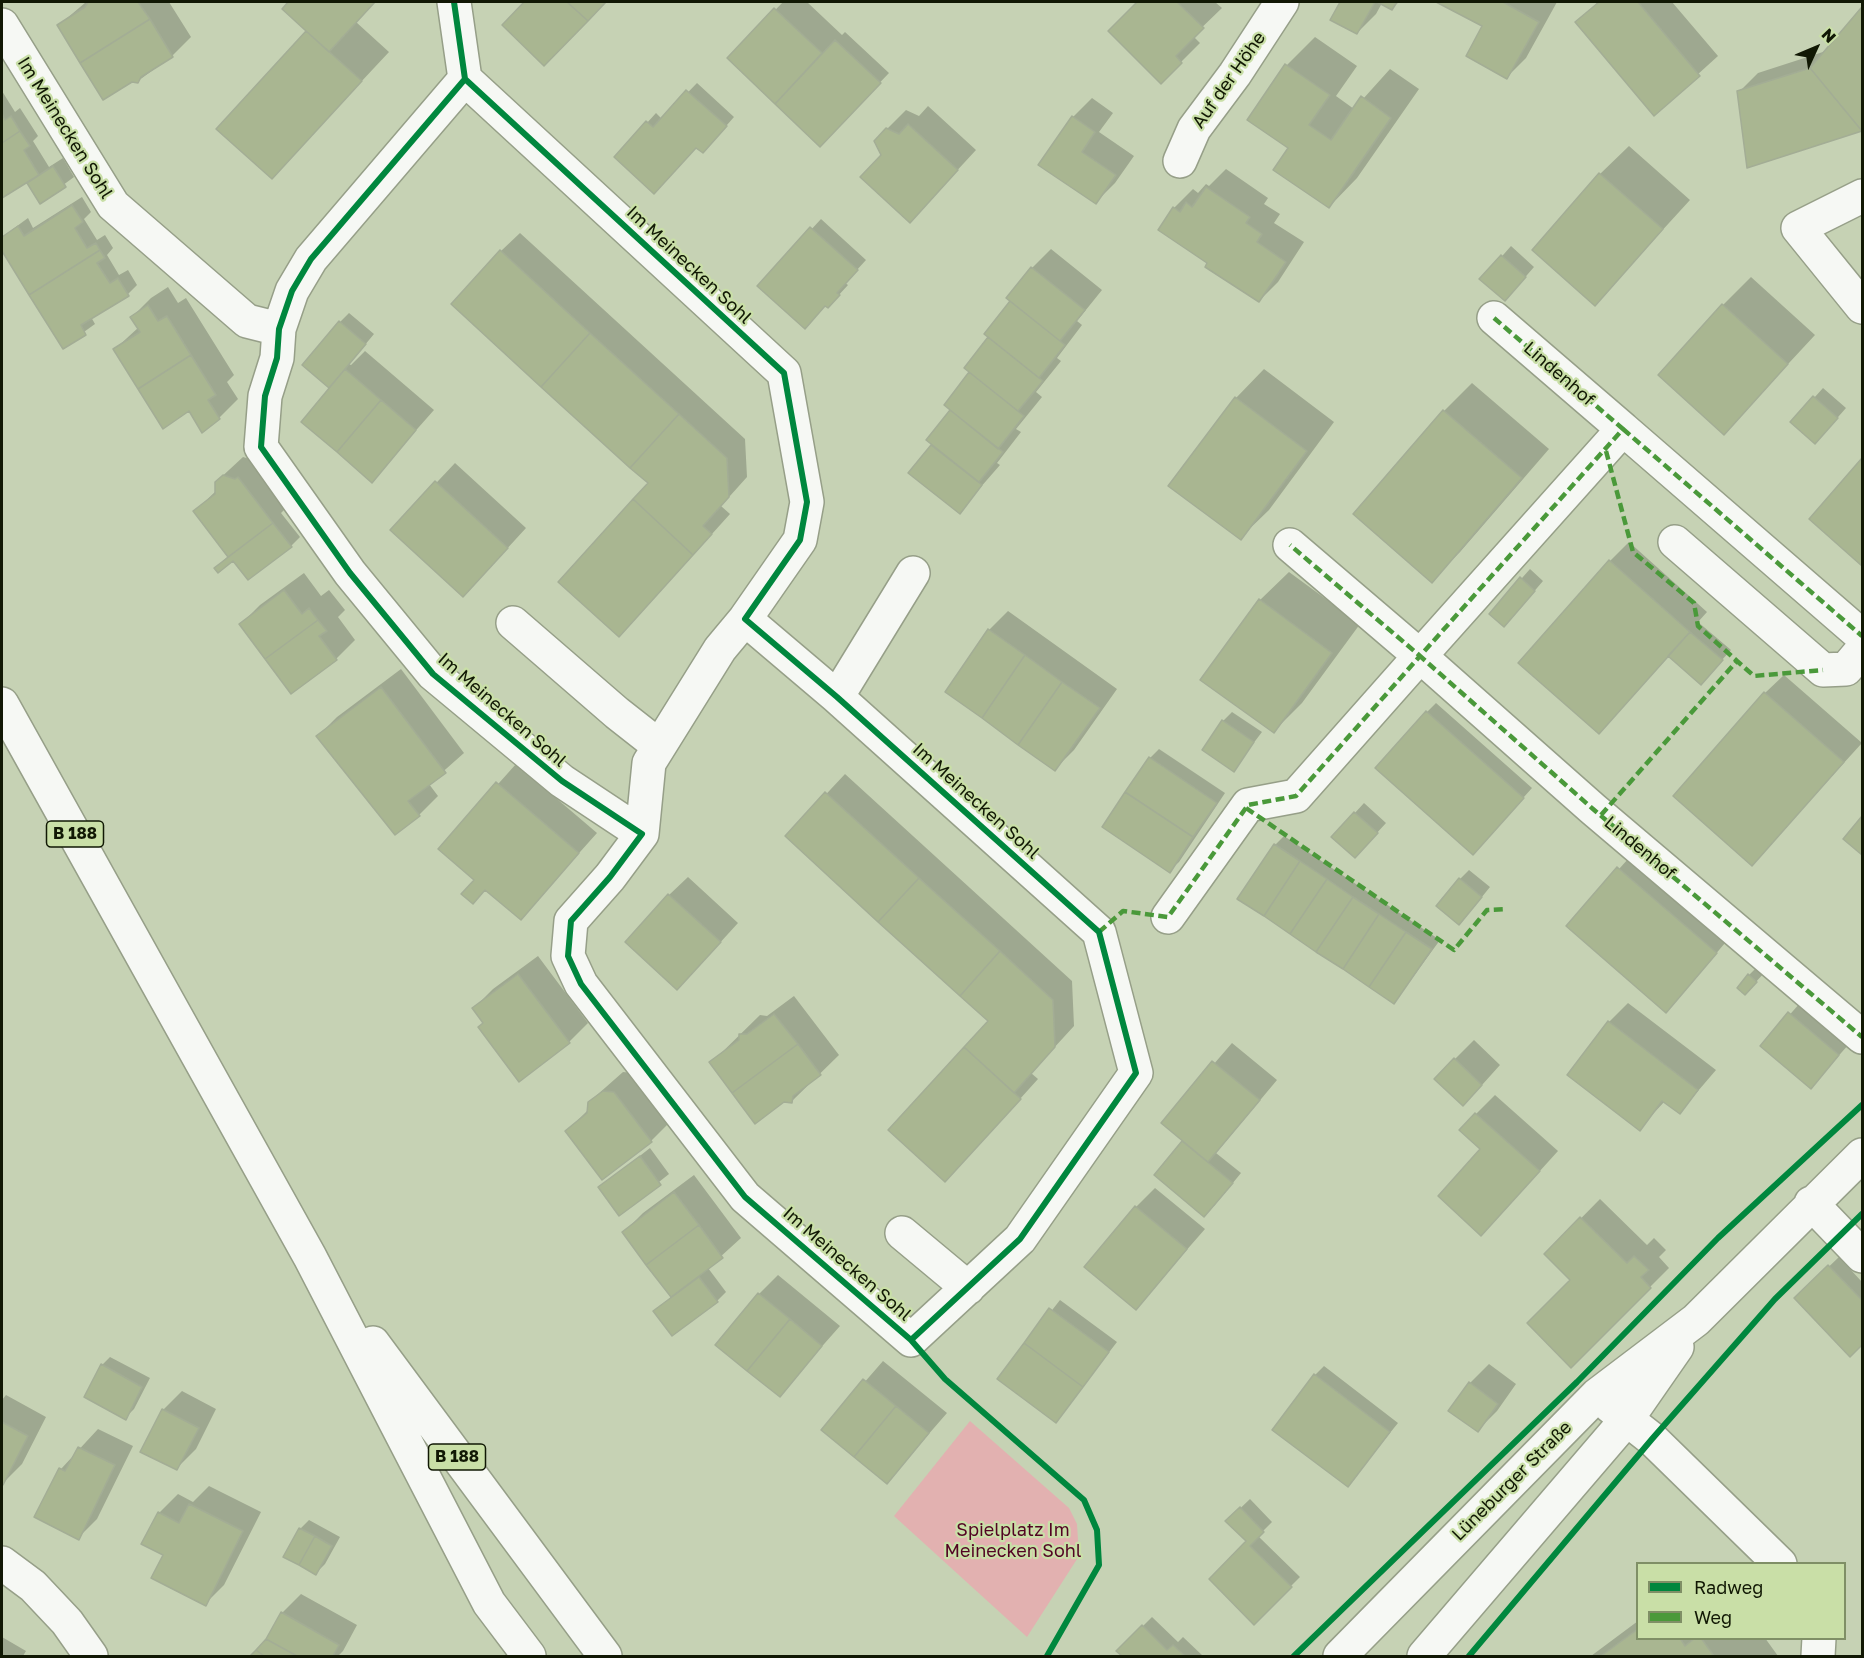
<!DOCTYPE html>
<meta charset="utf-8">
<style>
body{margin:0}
#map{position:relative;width:1864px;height:1658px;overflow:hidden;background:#c6d2b4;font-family:"Golos Text",sans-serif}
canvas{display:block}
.frame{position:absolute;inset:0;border:3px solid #111804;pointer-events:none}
.legend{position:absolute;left:1636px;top:1562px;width:210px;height:78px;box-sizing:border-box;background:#c9dfa7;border:2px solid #7f8f66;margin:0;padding:8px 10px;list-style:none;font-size:18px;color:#111804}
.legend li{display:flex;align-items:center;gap:12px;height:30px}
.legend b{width:30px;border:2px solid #7f8f66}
.north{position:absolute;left:1786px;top:18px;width:60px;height:60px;-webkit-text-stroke:4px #c9dfa7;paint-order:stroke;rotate:46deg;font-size:16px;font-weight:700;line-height:24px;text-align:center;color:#111804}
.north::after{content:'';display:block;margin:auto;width:21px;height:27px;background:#111804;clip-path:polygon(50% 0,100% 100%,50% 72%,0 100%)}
</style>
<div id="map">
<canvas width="1864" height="1658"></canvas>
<div class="frame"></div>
<ul class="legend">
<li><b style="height:8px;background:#00873e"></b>Radweg</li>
<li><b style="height:8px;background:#4a993a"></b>Weg</li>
</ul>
<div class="north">N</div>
</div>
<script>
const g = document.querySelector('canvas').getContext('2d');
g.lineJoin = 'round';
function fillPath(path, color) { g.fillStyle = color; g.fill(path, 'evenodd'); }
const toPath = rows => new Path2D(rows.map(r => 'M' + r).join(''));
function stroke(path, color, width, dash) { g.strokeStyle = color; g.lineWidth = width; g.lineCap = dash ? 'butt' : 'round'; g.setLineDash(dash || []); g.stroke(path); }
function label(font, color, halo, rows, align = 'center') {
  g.font = font + ' "Golos Text",sans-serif'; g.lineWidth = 4.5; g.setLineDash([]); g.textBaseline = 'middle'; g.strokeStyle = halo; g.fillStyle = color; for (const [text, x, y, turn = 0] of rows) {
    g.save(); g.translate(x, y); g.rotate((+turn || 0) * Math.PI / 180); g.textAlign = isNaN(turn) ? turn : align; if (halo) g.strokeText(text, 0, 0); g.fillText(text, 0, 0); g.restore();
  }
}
fillPath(toPath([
 [970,1421,1069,1508,1077,1524,1079,1556,1027,1637,894,1516]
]), '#e2b1b0');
fillPath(toPath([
 [86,2,169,2,191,37,172,56,138,81,59,25],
 [290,2,375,2,356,22,389,52,272,177,219,128,309,31,284,8],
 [526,2,604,2,544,64,504,25],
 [783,2,807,2,842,35,845,32,889,73,820,145,729,58],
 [1139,2,1215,2,1222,8,1193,36,1200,43,1161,82,1110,31],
 [1342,2,1399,2,1392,8,1382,3,1376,14,1357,33,1332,19],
 [1439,2,1557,2,1526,58,1507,77,1485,26],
 [1598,2,1672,2,1718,56,1654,114,1577,22],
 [1862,8,1861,129,1739,92,1758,73,1826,51],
 [1315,37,1357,66,1336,96,1354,109,1390,69,1419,89,1357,178,1329,207,1290,148,1287,65],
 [697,83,734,117,712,142,616,157,656,113,662,119],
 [2,91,15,112,20,108,38,136,33,141,49,167,63,158,74,177,40,202,27,181,2,197],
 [1092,98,1113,113,1099,132,1134,156,1115,183,1096,202,1041,165,1073,117],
 [928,106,976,150,928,202,882,155,887,129,906,110,919,116],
 [1629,146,1690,200,1595,304,1600,174],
 [1226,169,1268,198,1264,204,1280,214,1274,223,1304,242,1278,282,1259,301,1209,262,1174,208,1193,189,1198,193,1206,184,1209,186],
 [82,197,91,212,84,219,97,240,105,235,113,248,107,255,119,275,128,270,137,285,128,294,91,317,95,324,63,347,2,249,2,237,28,218,33,228],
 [821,219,866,260,845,283,848,285,837,297,759,286],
 [520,233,745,439,747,477,721,506,730,514,638,616,650,483,501,251],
 [1511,246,1534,267,1514,290,1482,279],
 [1051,249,1102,290,1077,321,1082,325,1057,358,1061,361,1036,392,1042,397,1016,429,1021,432,997,463,1000,465,959,512,911,473,933,444,928,440,952,409,946,404,971,372,1032,268],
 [1751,277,1815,335,1724,433,1723,305],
 [168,287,178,303,186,298,234,375,227,382,238,399,219,418,190,409,115,349,139,327,132,317,151,298],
 [349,313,374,334,349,364,351,365,365,351,434,410,372,480,333,381,340,322],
 [1264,369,1334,422,1269,510,1240,538,1170,486,1236,398],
 [1472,383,1549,449,1460,552,1432,580,1444,411],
 [1823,388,1846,408,1824,433,1814,398],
 [243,457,256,461,291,503,281,513,300,537,291,546,234,559,216,568,229,555,195,511,217,490,216,482],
 [1862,461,1862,564,1812,519],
 [455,463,526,528,482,576,392,530],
 [1629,542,1707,612,1698,622,1731,650,1710,673,1670,655,1599,732,1610,561],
 [1530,569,1543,581,1513,616,1491,613],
 [1289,572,1360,624,1302,703,1274,731,1203,679,1260,600],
 [304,573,321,596,329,590,345,610,338,617,355,640,336,659,241,624,260,605],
 [1008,611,1117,689,1074,750,1055,769,947,691,989,630],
 [401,669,464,753,429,784,438,796,419,815,318,736,337,717],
 [1784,675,1862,743,1752,864,1765,693],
 [1436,703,1532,788,1482,844,1427,712],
 [1232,712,1262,732,1233,770,1223,721],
 [1159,749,1225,793,1179,862,1169,871,1150,758],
 [516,764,597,833,521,918,440,849],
 [845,774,1072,981,1074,1026,1031,1073,1038,1079,964,1161,990,1021,787,836],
 [1364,803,1386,823,1364,847,1333,837],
 [1284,836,1440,940,1394,1003,1275,845],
 [1628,859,1725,943,1675,1002,1568,926],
 [1469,870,1490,887,1468,914,1460,879],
 [688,877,738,923,696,969,669,895],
 [538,956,588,1023,569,1042,484,1023,474,1008,493,989],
 [1758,966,1765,972,1754,984,1749,975],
 [1808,994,1857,1035,1811,1087,1762,1046],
 [794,996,839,1055,791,1102,711,1063,760,1015,767,1016],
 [1628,1003,1716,1070,1680,1112,1665,1101,1639,1129,1569,1075,1609,1022],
 [1474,1040,1500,1065,1482,1085,1455,1059],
 [1232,1043,1277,1080,1216,1153,1241,1173,1214,1206,1156,1175,1184,1141,1163,1123],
 [623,1072,633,1073,670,1122,651,1141,567,1131,589,1109,589,1102],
 [1495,1095,1558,1151,1500,1215,1482,1149,1476,1114],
 [650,1148,669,1174,620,1213,600,1187],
 [694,1175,741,1238,708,1268,726,1292,717,1301,655,1311,672,1296,624,1232,643,1213],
 [1155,1188,1205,1229,1136,1308,1136,1207],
 [1600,1199,1647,1245,1654,1238,1666,1250,1659,1257,1669,1268,1571,1366,1572,1280,1546,1254],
 [1839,1257,1862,1282,1862,1343,1850,1355,1796,1298],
 [778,1275,840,1326,779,1395,759,1294],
 [1060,1300,1117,1342,1056,1421,999,1378],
 [110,1357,150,1378,134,1409,125,1418,101,1366],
 [883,1361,947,1413,887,1482,823,1430],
 [1489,1364,1516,1384,1497,1411,1478,1430,1470,1383],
 [1324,1366,1398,1423,1348,1485,1315,1375],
 [182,1391,216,1409,196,1449,177,1468,163,1410],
 [6,1395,46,1417,22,1464,3,1483,2,1400],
 [98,1429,133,1446,97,1519,78,1538,61,1469],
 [209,1486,261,1512,224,1585,205,1604,165,1554,159,1513,178,1494,193,1502],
 [1250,1499,1272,1522,1258,1536,1300,1577,1254,1623,1248,1541,1227,1521],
 [309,1520,340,1537,325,1564,316,1573,300,1529],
 [301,1594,357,1625,343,1651,338,1656,252,1656,267,1640,282,1613],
 [1152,1617,1178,1642,1183,1637,1203,1656,1124,1656,1118,1651],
 [1638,1621,1638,1638,1765,1638,1778,1656,1591,1656],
 [2,1637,26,1651,23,1656,2,1656]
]), '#0003');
const building = toPath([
 [88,2,138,2,150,19,80,63,57,25,85,7,88,2],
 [288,2,375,2,329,52,282,9,288,2],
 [524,2,567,2,588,21,544,66,502,25,524,2],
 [567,2,606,2,588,21,567,2],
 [1137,2,1177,2,1204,28,1176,56,1182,63,1161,84,1108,31,1137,2],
 [1340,2,1375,2,1357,34,1330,20,1340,2],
 [1377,2,1397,2,1392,10,1377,2],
 [1436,2,1503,2,1539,22,1507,79,1466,56,1482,26,1436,2],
 [1599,2,1638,2,1700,76,1654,116,1575,22,1599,2],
 [774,8,822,53,775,104,727,58,774,8],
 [1861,8,1862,8,1862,131,1810,68,1861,8],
 [150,19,173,57,141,77,138,83,132,82,103,100,80,63,150,19],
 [306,31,362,81,272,179,216,129,306,31],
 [835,40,881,83,820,147,775,104,835,40],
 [1285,64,1330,95,1309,125,1331,140,1361,96,1391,118,1329,208,1273,170,1288,148,1247,120,1285,64],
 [1810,68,1862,131,1747,168,1737,91,1810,68],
 [686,90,727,126,703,153,696,148,654,194,614,157,646,121,653,127,686,90],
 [2,114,5,120,11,116,20,131,2,143,2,114],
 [1072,116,1095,132,1082,152,1116,175,1096,204,1038,165,1072,116],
 [908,124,958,170,910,223,860,177,881,155,874,141,886,128,899,134,908,124],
 [20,131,30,146,24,150,39,175,2,198,2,143,20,131],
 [53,166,66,187,40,204,27,183,53,166],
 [1599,173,1663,229,1595,306,1532,250,1599,173],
 [1206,187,1250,217,1246,223,1262,234,1257,242,1286,262,1259,302,1205,267,1207,263,1158,230,1173,207,1180,212,1186,202,1192,207,1206,187],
 [72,205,83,222,75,228,87,248,96,243,100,250,29,295,2,251,2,237,18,226,24,236,72,205],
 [810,227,858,270,837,293,840,295,828,308,825,306,805,329,757,286,810,227],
 [100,250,105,258,97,263,110,283,118,278,129,296,81,325,86,335,63,349,29,295,100,250],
 [500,250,590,333,541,387,451,304,500,250],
 [1501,255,1526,277,1505,301,1479,279,1501,255],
 [1031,267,1085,310,1060,341,1006,298,1031,267],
 [1010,301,1065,345,1039,378,984,334,1010,301],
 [1722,304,1788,364,1724,435,1658,375,1722,304],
 [148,305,158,321,167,316,191,355,138,389,113,349,140,332,130,317,148,305],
 [339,321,366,344,329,388,302,365,339,321],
 [590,333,679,414,630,468,541,387,590,333],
 [988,337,1043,381,1018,411,964,368,988,337],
 [191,355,216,395,208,400,220,419,202,433,189,411,163,429,138,389,191,355],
 [345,369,381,400,337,452,301,422,345,369],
 [969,372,1024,416,998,449,944,405,969,372],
 [1813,396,1838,418,1815,444,1790,422,1813,396],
 [1235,397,1307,451,1241,540,1168,486,1235,397],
 [381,400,416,430,372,483,337,452,381,400],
 [950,410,1003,452,979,482,926,440,950,410],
 [1443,410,1522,478,1432,583,1353,514,1443,410],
 [679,414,727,458,729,497,703,526,712,534,693,555,633,499,648,483,630,468,679,414],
 [931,445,982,485,960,514,908,473,931,445],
 [1862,458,1862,566,1809,519,1862,458],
 [223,475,235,479,238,477,273,523,228,557,193,511,215,494,215,482,223,475],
 [435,481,508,548,463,597,390,530,435,481],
 [633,499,693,555,619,637,558,582,633,499],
 [273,523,292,547,248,580,233,561,218,573,214,568,273,523],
 [1609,560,1690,632,1599,734,1518,663,1609,560],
 [1520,577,1535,591,1504,627,1489,614,1520,577],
 [284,590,302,614,309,608,318,620,265,659,239,624,284,590],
 [1259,599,1332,653,1274,733,1200,680,1259,599],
 [318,620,327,631,319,636,337,660,291,694,265,659,318,620],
 [988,629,1025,655,982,718,945,692,988,629],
 [1690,632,1723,660,1701,685,1668,656,1690,632],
 [1025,655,1062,682,1018,745,982,718,1025,655],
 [1062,682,1100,708,1055,771,1018,745,1062,682],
 [381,687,446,773,408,801,420,816,395,835,316,736,381,687],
 [1764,692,1844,762,1752,866,1673,796,1764,692],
 [1426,711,1524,798,1473,855,1375,768,1426,711],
 [1222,720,1254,742,1234,772,1202,750,1222,720],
 [1149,757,1217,803,1193,837,1125,792,1149,757],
 [496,782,579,853,521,920,485,890,473,904,461,894,474,880,438,849,496,782],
 [825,792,919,878,878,922,785,836,825,792],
 [1125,792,1193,837,1170,873,1102,827,1125,792],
 [1354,812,1378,833,1355,858,1331,837,1354,812],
 [1862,816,1862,855,1843,839,1862,816],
 [1274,844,1300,861,1264,916,1237,899,1274,844],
 [1300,861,1327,879,1290,934,1264,916,1300,861],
 [1617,867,1717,953,1666,1013,1566,926,1617,867],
 [919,878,1000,951,960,996,878,922,919,878],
 [1459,878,1482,897,1459,925,1436,906,1459,878],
 [1327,879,1353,897,1316,952,1290,934,1327,879],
 [668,894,721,942,677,990,625,942,668,894],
 [1353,897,1379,914,1343,969,1316,952,1353,897],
 [1379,914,1406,932,1369,987,1343,969,1379,914],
 [1406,932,1432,949,1394,1004,1369,987,1406,932],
 [1000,951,1053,1000,1055,1047,1014,1093,964,1047,988,1021,960,996,1000,951],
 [518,974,570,1043,519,1082,478,1027,483,1023,472,1008,518,974],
 [1748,974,1757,982,1745,995,1737,988,1748,974],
 [1788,1012,1839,1055,1811,1089,1760,1046,1788,1012],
 [774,1014,798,1044,732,1093,709,1062,739,1040,739,1034,747,1034,774,1014],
 [1608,1021,1698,1090,1680,1114,1662,1101,1640,1131,1567,1075,1608,1021],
 [798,1044,821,1075,793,1096,792,1103,784,1102,755,1124,732,1093,798,1044],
 [964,1047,1021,1099,945,1182,888,1130,964,1047],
 [1454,1058,1482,1085,1463,1106,1434,1079,1454,1058],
 [1212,1061,1260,1100,1208,1162,1161,1123,1212,1061],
 [603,1091,614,1092,652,1142,602,1180,565,1131,587,1113,588,1102,603,1091],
 [1475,1113,1540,1171,1481,1236,1438,1196,1480,1149,1459,1130,1475,1113],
 [1182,1141,1233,1183,1204,1217,1154,1175,1182,1141],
 [640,1156,661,1185,619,1216,598,1187,640,1156],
 [674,1192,699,1225,646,1265,622,1232,674,1192],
 [1135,1206,1187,1249,1136,1310,1084,1267,1135,1206],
 [1580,1217,1627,1263,1634,1256,1649,1270,1641,1277,1651,1288,1571,1368,1527,1323,1570,1280,1544,1254,1580,1217],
 [699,1225,723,1258,671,1297,646,1265,699,1225],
 [1828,1265,1862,1300,1862,1345,1850,1357,1794,1298,1828,1265],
 [699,1277,718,1302,672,1336,653,1311,699,1277],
 [758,1293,790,1319,747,1371,715,1345,758,1293],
 [1049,1308,1109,1352,1083,1387,1024,1343,1049,1308],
 [790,1319,822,1346,780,1397,747,1371,790,1319],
 [1024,1343,1083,1387,1056,1423,997,1379,1024,1343],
 [101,1364,142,1387,126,1420,84,1397,101,1364],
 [1314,1374,1390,1432,1348,1487,1272,1430,1314,1374],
 [863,1379,896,1406,854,1457,821,1430,863,1379],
 [1469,1382,1498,1404,1478,1432,1448,1411,1469,1382],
 [896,1406,929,1433,887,1484,854,1457,896,1406],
 [162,1409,199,1428,177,1470,140,1452,162,1409],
 [2,1422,28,1436,3,1485,2,1484,2,1422],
 [78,1447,115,1465,79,1540,34,1517,59,1468,65,1471,78,1447],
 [189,1504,243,1531,206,1606,151,1578,163,1555,141,1544,158,1512,179,1523,189,1504],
 [1240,1507,1264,1532,1250,1546,1292,1587,1254,1625,1209,1579,1246,1541,1225,1521,1240,1507],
 [299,1528,315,1536,299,1565,283,1557,299,1528],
 [315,1536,332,1546,316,1575,299,1565,315,1536],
 [281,1612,339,1645,333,1656,297,1656,266,1639,281,1612],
 [1142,1625,1167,1650,1173,1645,1185,1656,1122,1656,1116,1651,1142,1625],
 [1638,1629,1638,1638,1680,1638,1685,1646,1695,1638,1701,1638,1714,1656,1601,1656,1638,1629],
 [266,1639,297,1656,264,1656,256,1650,266,1639],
 [256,1650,264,1656,250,1656,256,1650]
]);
fillPath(building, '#a9b691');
stroke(building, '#a3ad95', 1.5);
const minor = toPath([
 [454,2,465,79,784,373,807,502,800,540,745,619,837,697,1099,932,1136,1073,1020,1239,911,1340,745,1197,581,984,568,956,571,921,610,877,642,834,562,781,433,674,350,573,261,447,265,396,277,358,279,329,292,291,311,259,465,79],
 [2,25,113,205,247,321,279,329],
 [1180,161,1194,129,1235,74,1282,2],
 [1862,196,1798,228,1862,307],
 [1494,318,1623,429,1420,656,1593,809,1862,1037],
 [1623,429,1862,636],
 [1675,542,1823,670,1846,669,1862,650],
 [513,623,617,713,659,746],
 [837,697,913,573],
 [642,834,649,763,720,649,745,619],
 [1168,917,1248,805,1296,796,1420,656,1290,545],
 [1811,1203,1862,1256],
 [902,1233,968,1288],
 [1610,1406,1652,1439,1780,1564],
 [2,1563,33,1586,67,1622,91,1656],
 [1340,1656,1597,1395,1696,1320,1862,1155],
 [1424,1656,1627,1419,1677,1347],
 [1818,1656,1819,1638]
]);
const major = toPath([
 [2,704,310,1257,489,1603,529,1656],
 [373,1343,605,1656]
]);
stroke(minor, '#969f88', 36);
stroke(major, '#969f88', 36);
stroke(minor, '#f6f8f4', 33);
stroke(major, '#f6f8f4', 33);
stroke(toPath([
 [1494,318,1623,429,1420,656,1593,809,1862,1037],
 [1623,429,1862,636],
 [1606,451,1633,552,1694,603,1698,626,1737,661],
 [1246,808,1454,950,1487,910,1506,909],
 [1601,815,1737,661,1754,676,1823,670],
 [1099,932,1123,911,1168,917,1248,805,1296,796,1420,656,1290,545]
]), '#4a993a', 4.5, [9, 4.5]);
stroke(toPath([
 [454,2,465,79,784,373,807,502,800,540,745,619,837,697,1099,932,1136,1073,1020,1239,911,1340,745,1197,581,984,568,956,571,921,610,877,642,834,562,781,433,674,350,573,261,447,265,396,277,358,279,329,292,291,311,259,465,79],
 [911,1340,945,1379,1084,1500,1097,1530,1099,1565,1047,1656],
 [1294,1656,1577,1382,1718,1238,1862,1105],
 [1469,1656,1652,1439,1775,1299,1862,1214]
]), '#00873e', 6);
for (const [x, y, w] of [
 [75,834,57],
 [457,1457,57]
]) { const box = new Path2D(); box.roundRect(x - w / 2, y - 13, w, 26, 4.5); g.fillStyle = '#c9dfa7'; g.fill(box); stroke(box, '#111804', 1.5); }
label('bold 16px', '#111804', null, [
 ["B 188",75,834],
 ["B 188",457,1457]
]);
label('18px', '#111804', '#c9dfa7', [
 ["Auf der Höhe",1229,80,-55],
 ["Im Meinecken Sohl",65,128,58],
 ["Im Meinecken Sohl",689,265,43],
 ["Lindenhof",1559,374,41],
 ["Im Meinecken Sohl",502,710,41],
 ["Im Meinecken Sohl",976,801,42],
 ["Lindenhof",1640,848,40],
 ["Im Meinecken Sohl",847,1264,41],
 ["Lüneburger Straße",1512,1481,-45]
]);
label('18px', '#520323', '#c9dfa7', [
 ["Spielplatz Im",1013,1530],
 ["Meinecken Sohl",1013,1551]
]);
</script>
